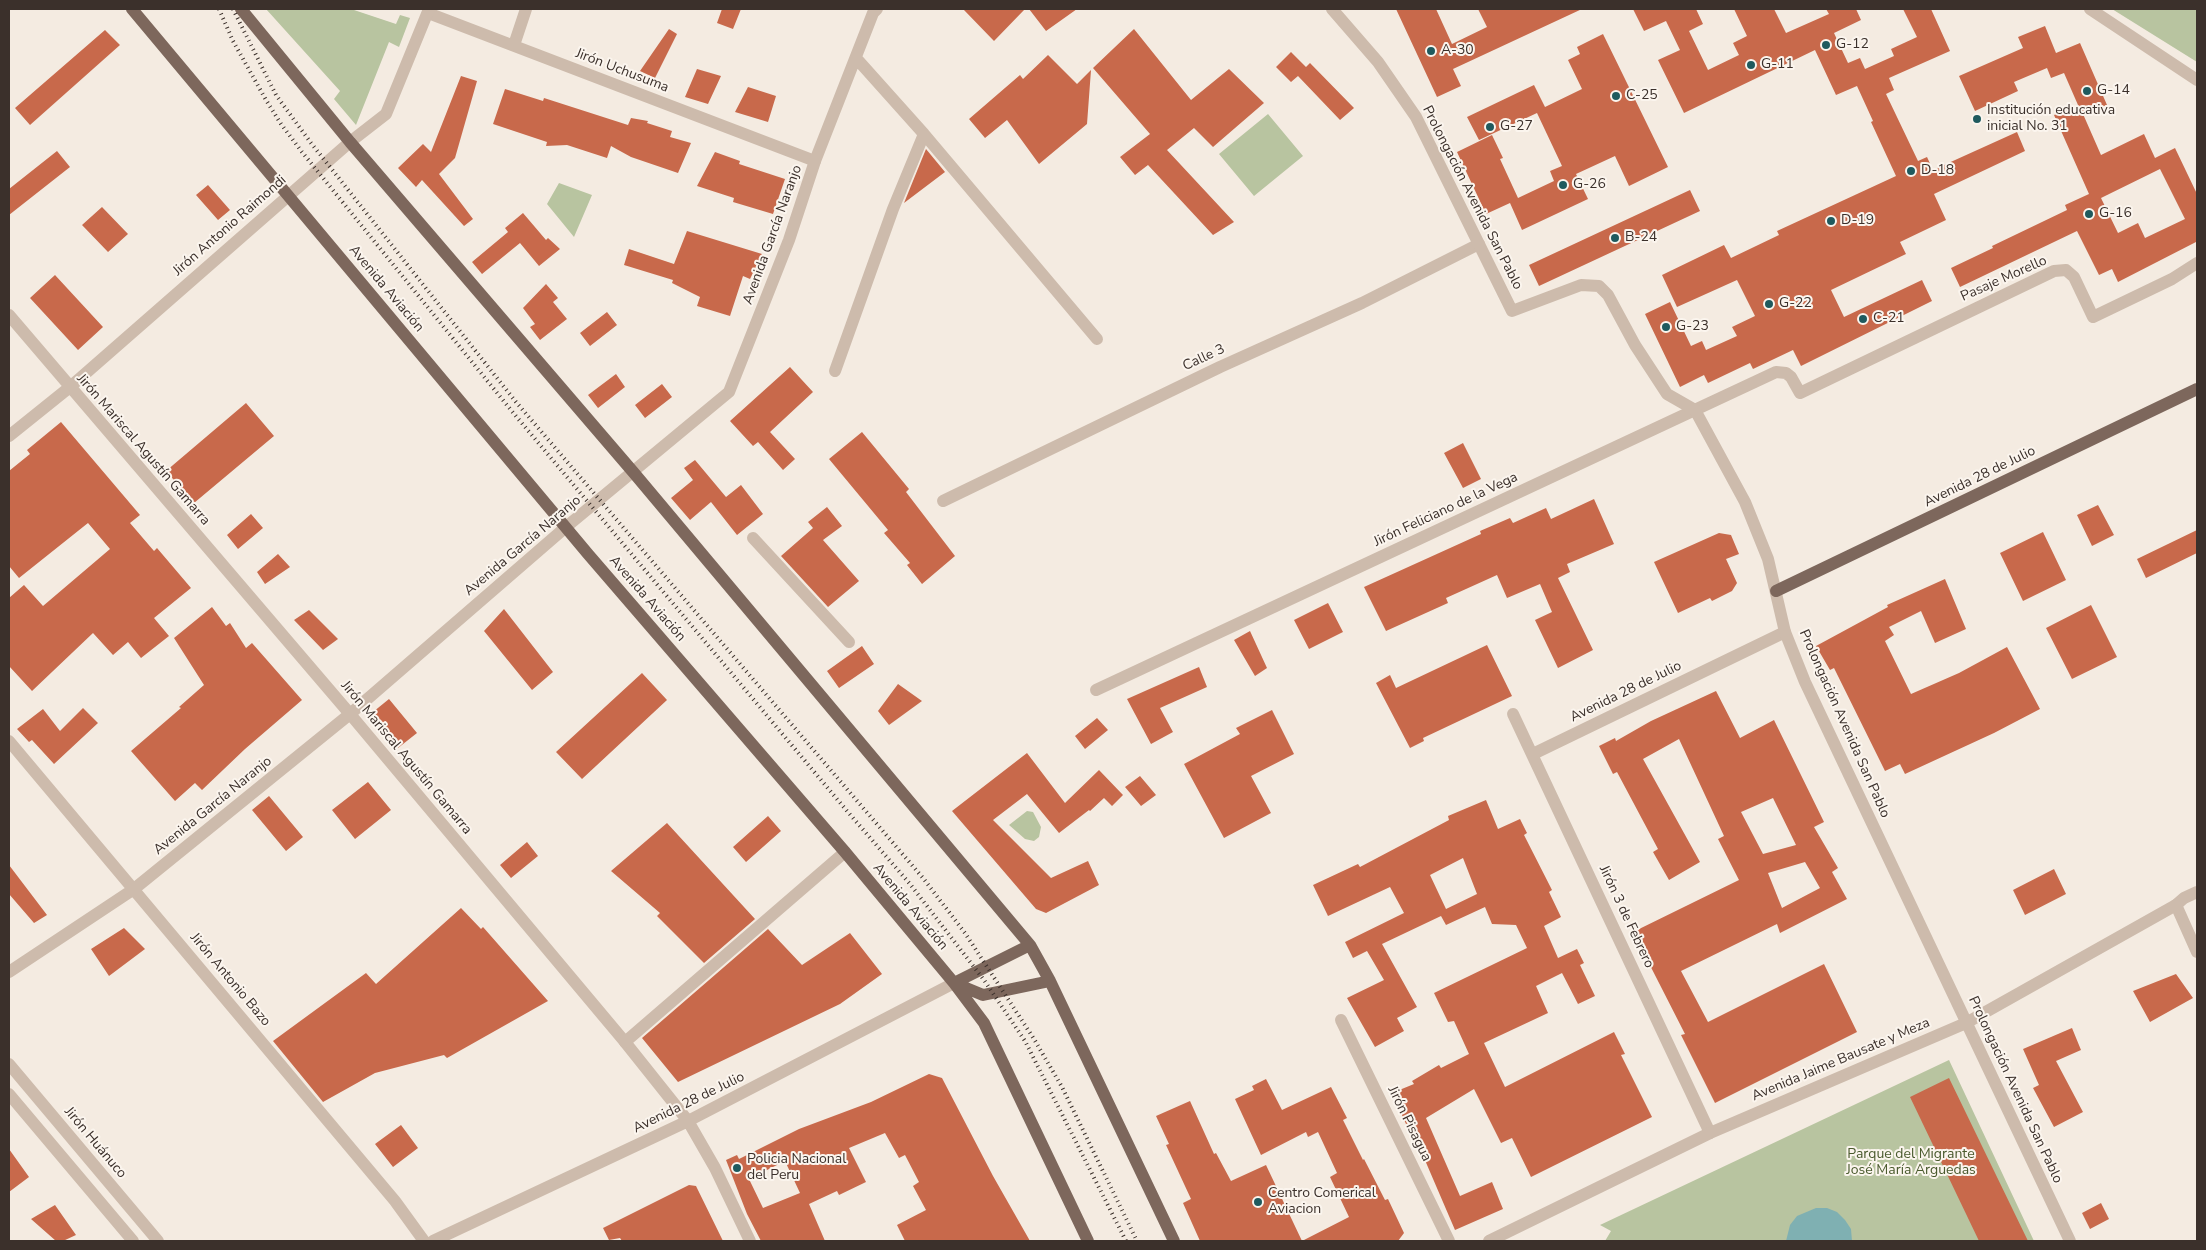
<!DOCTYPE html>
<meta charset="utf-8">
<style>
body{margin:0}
#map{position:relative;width:2206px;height:1250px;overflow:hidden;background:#f4ebe1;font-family:"Nunito Sans",sans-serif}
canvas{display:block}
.frame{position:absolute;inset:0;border:10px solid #3b302b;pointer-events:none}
</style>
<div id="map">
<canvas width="2206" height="1250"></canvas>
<div class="frame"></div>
</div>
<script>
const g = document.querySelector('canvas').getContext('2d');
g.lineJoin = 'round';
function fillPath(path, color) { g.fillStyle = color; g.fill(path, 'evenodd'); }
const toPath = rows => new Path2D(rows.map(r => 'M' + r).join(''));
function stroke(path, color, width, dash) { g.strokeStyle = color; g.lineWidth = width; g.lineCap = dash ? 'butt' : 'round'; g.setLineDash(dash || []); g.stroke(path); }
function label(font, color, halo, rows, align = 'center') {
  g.font = font + ' "Nunito Sans",sans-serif'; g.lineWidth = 4; g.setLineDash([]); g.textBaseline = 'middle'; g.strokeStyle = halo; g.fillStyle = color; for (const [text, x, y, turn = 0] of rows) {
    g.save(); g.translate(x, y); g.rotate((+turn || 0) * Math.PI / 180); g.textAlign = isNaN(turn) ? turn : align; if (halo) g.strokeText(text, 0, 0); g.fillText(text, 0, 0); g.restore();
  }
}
fillPath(toPath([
 [266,9,351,9,396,24,400,15,410,18,399,47,389,42,356,125,334,99,340,91],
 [2112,9,2197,9,2197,62],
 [1268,114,1303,156,1254,196,1219,154],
 [559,183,592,195,574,237,547,204],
 [1027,811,1033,812,1041,827,1039,837,1034,841,1025,839,1009,825],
 [1949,1060,2034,1241,1605,1241,1611,1231,1600,1225]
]), '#b8c4a0');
fillPath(toPath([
 [1816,1208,1827,1208,1837,1212,1845,1220,1851,1229,1852,1241,1786,1241,1790,1225,1797,1216]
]), '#7fb0b2');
fillPath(toPath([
 [722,9,741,9,733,29,717,23],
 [963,9,1025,9,994,41],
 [1029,9,1077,9,1046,31],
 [1396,9,1436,9,1452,44,1487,27,1478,9,1582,9,1453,69,1461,86,1437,97],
 [1633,9,1696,9,1703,24,1689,31,1708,70,1739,55,1733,43,1747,36,1734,9,1774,9,1786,33,1829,14,1826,9,1856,9,1861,20,1834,33,1848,63,1860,58,1865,69,1894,56,1891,49,1917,37,1903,9,1931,9,1950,51,1889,78,1894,90,1886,94,1918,161,1927,157,1933,170,2017,132,2025,151,1934,194,1946,220,1900,242,1906,254,1831,290,1844,317,1922,280,1932,301,1801,366,1793,350,1753,369,1750,363,1708,383,1704,375,1680,387,1645,314,1670,302,1691,346,1702,341,1706,350,1737,336,1732,327,1755,316,1737,280,1677,307,1662,275,1724,245,1731,258,1779,235,1777,231,1896,176,1871,122,1873,121,1857,86,1836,95,1815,50,1684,113,1658,60,1680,50,1666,21,1644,31],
 [2045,26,2056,53,2080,43,2107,105,2083,114,2101,155,2144,134,2155,158,2175,148,2197,194,2197,244,2196,242,2118,282,2112,269,2099,275,2077,231,1960,287,1951,268,1993,248,1992,246,2067,210,2065,205,2089,194,2054,115,2078,105,2064,73,2051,78,2047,68,2014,82,2018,91,1975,111,1959,76,2023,48,2018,37],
 [2160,169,2185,219,2145,238,2138,223,2118,233,2101,198],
 [669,29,677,34,655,78,640,71],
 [1134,29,1191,100,1229,69,1264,103,1213,147,1194,128,1167,150,1234,222,1213,235,1148,165,1135,175,1120,157,1150,134,1093,68],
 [105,30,120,45,30,125,15,108],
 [1603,34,1668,167,1629,186,1615,156,1576,174,1588,199,1522,230,1510,203,1486,214,1457,152,1492,135,1503,158,1500,159,1518,198,1554,181,1550,171,1562,166,1537,113,1479,140,1467,117,1534,85,1545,107,1582,89,1568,60,1580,54,1577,47],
 [1291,52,1306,67,1310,63,1354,108,1340,120,1298,76,1291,82,1276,67],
 [1048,55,1077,84,1091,70,1087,124,1039,164,1007,120,985,138,969,119,1020,75,1023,79],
 [697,69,721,76,708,104,685,97],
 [461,76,477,81,455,158,439,174,473,219,464,226,422,180,416,187,398,168,423,144,431,152],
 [748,87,776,96,768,122,735,112],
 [505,89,543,101,544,98,628,125,631,118,648,121,647,123,672,131,670,137,691,143,678,173,631,157,611,146,607,158,567,145,546,146,547,142,493,124],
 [926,149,945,172,904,203],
 [57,151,70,167,9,215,9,189],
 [715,152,740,161,739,164,785,179,773,214,733,202,734,198,697,186],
 [208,185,230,210,218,220,196,195],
 [1690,190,1700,211,1539,286,1529,265],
 [102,207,128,234,108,252,82,225],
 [523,213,546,240,548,238,560,249,539,266,520,243,482,274,472,262,508,232,505,228],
 [687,231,762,254,750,279,743,276,730,316,697,306,700,297,672,283,673,280,624,265,629,249,674,264],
 [55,275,103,327,78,350,30,298],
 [546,284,558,298,553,302,567,319,540,340,530,327,535,324,523,308],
 [607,312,617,325,590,346,580,333],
 [790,367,813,392,770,432,795,459,783,470,758,442,753,446,730,421],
 [616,374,625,387,598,408,588,395],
 [662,384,672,397,645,418,635,405],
 [246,403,274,436,194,503,166,471],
 [61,422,140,515,130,523,154,551,157,548,191,588,154,618,169,636,141,658,128,642,113,655,93,633,32,691,9,666,9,598,24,585,43,606,110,549,88,523,19,578,9,566,9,471,30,454,27,450],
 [862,432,909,489,906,492,955,556,922,584,907,565,910,563,884,533,888,530,829,459],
 [1463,443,1481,479,1463,488,1444,453],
 [695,460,726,497,741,485,763,514,737,535,711,502,690,520,671,498,693,480,684,468],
 [1594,499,1614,544,1567,564,1570,572,1558,578,1593,650,1558,668,1535,620,1552,612,1540,584,1507,598,1497,575,1446,598,1448,603,1386,631,1364,587,1481,534,1480,531,1510,518,1513,523,1546,508,1551,519],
 [2098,505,2114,535,2092,546,2077,515],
 [827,507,842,526,823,540,859,581,828,607,781,556,813,528,808,522],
 [251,514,263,528,238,549,227,535],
 [2197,530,2197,553,2146,578,2137,559],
 [2043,532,2066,580,2023,601,2000,553],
 [1719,533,1731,535,1739,554,1726,559,1737,583,1732,591,1712,601,1710,598,1678,613,1654,562],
 [278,554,290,567,265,584,257,572],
 [1945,579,1966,629,1935,643,1921,611,1889,627,1894,635,1885,641,1911,694,1959,673,2007,647,2040,709,1994,733,1905,774,1900,764,1885,771,1834,668,1830,670,1816,646,1888,607,1887,605],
 [1328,603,1343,632,1309,649,1294,620],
 [2091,605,2117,657,2072,679,2046,628],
 [212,607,226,626,230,623,246,648,252,643,302,700,245,749,202,790,195,783,175,801,131,751,181,708,179,707,204,685,174,638],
 [504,609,553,672,532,690,484,631],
 [309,610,338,639,323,650,294,620],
 [1250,631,1267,668,1255,676,1234,640],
 [1487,645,1512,696,1423,738,1424,741,1410,748,1376,683,1390,675,1396,688],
 [862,646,874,664,839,688,827,671],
 [1199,667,1207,687,1160,708,1173,732,1151,744,1127,699],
 [642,673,667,700,582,779,556,752],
 [898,684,922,701,889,725,878,711],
 [1716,691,1740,738,1774,720,1824,822,1814,827,1838,868,1832,872,1847,899,1780,933,1777,924,1681,971,1708,1022,1824,964,1857,1032,1715,1103,1681,1035,1685,1034,1633,932,1739,880,1718,839,1724,836,1679,739,1643,759,1700,862,1669,880,1653,852,1658,849,1617,772,1613,774,1599,746,1615,738,1616,741,1651,721],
 [1773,798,1796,845,1763,854,1741,812],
 [1805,862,1820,888,1782,908,1768,873],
 [389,699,417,733,398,748,374,719,373,712],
 [83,708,98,723,54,764,32,740,29,742,17,729,43,709,60,731],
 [1272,710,1294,754,1251,776,1271,813,1224,838,1184,764,1240,734,1236,728],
 [1097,718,1108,730,1085,749,1075,736],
 [1027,753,1065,803,1099,770,1123,795,1112,806,1104,798,1090,811,1089,810,1059,833,1027,794,993,820,1051,878,1088,861,1099,885,1046,913,1036,909,952,811],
 [1140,776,1156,795,1141,806,1125,787],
 [368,782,391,810,355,839,332,810],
 [269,796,303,837,286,851,252,810],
 [1486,800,1498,829,1520,819,1527,833,1524,835,1552,890,1549,892,1561,917,1544,926,1558,958,1577,949,1584,963,1580,965,1595,996,1578,1004,1562,973,1536,986,1548,1013,1484,1043,1505,1087,1614,1032,1625,1054,1621,1055,1652,1117,1531,1177,1512,1138,1501,1143,1474,1089,1426,1118,1460,1196,1492,1182,1503,1209,1455,1230,1409,1123,1406,1124,1392,1093,1414,1084,1412,1081,1439,1065,1441,1068,1469,1054,1454,1021,1448,1022,1434,993,1527,948,1516,925,1492,924,1485,907,1446,925,1441,916,1382,944,1417,1007,1397,1018,1404,1031,1375,1047,1347,998,1384,980,1367,951,1353,958,1345,942,1404,913,1390,887,1328,916,1313,885,1358,864,1360,867,1449,820,1448,816],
 [1463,858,1477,894,1446,909,1430,875],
 [768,816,781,831,746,862,733,847],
 [667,823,755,919,704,963,657,916,660,913,611,871],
 [527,842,538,856,511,878,500,865],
 [9,865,47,915,34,923,9,894],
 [2054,869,2066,894,2025,915,2013,890],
 [461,908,481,929,483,927,548,1001,447,1058,444,1055,375,1073,323,1102,273,1041,366,973,376,984],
 [124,928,145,949,109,976,91,949],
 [768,929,802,965,850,933,882,974,840,1004,678,1082,642,1038],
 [2176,974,2193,998,2150,1022,2133,991],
 [2072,1028,2081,1050,2056,1061,2083,1112,2054,1127,2033,1088,2039,1085,2023,1049],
 [929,1074,942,1078,993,1176,1030,1241,905,1241,897,1225,926,1210,913,1186,919,1182,905,1155,899,1158,885,1133,849,1148,866,1182,839,1195,837,1191,809,1204,825,1241,761,1241,747,1214,726,1160,737,1155,739,1159,799,1129,871,1102],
 [785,1161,800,1193,763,1208,749,1179],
 [1949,1078,2028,1241,1979,1241,1910,1097],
 [1266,1079,1282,1110,1331,1087,1347,1118,1343,1120,1363,1160,1364,1159,1385,1200,1388,1199,1404,1233,1398,1241,1200,1241,1183,1203,1191,1199,1166,1145,1169,1144,1156,1116,1190,1101,1214,1154,1216,1153,1231,1181,1266,1165,1302,1241,1349,1217,1330,1177,1337,1173,1318,1132,1308,1137,1306,1132,1261,1155,1235,1099,1254,1090,1252,1086],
 [401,1125,418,1148,393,1167,375,1144],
 [9,1149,29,1177,9,1192],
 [689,1185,696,1186,723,1241,622,1241,620,1238,609,1240,603,1228],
 [2101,1203,2109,1219,2090,1229,2082,1213],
 [55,1205,76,1235,63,1241,56,1241,31,1219]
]), '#c8694b');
stroke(toPath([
 [428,13,815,161],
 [514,45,526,9],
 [753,538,849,642],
 [350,714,625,1042,688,1121]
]), '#cdbbac', 12);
stroke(toPath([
 [2090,9,2197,80],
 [856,58,924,134,1097,339],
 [9,315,350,714],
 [835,371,893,209,924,134],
 [9,436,70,387,350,142,386,114,429,9],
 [943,501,1220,367,1362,303,1479,244],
 [1096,690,1776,372,1786,373,1791,377,1800,393,2054,271,2066,270,2074,277,2093,317,2172,279,2197,263],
 [1513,714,1710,1133],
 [9,741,395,1201,424,1241],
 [1533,754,1785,632],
 [2176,905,2197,952],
 [9,972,134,889,350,714,566,527,729,392,789,240,815,161,873,13,877,9],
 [1341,1020,1449,1241],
 [625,1042,845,852],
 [688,1121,715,1168,750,1241],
 [433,1241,688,1121,954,983]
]), '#cdbbac', 12);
stroke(toPath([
 [1332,9,1378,62,1416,117,1512,311,1581,285,1599,286,1608,295,1635,345,1667,394,1695,410,1745,502,1768,559,1785,632,1805,682,2070,1241],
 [9,1064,158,1241],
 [9,1094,133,1241],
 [1489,1241,1710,1133,1966,1023,2176,905,2184,898,2197,892]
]), '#cdbbac', 12);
stroke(toPath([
 [132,9,588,554,845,852,954,983,984,1023,1088,1241],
 [241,9,350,142,634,473,1030,945,1050,981,1174,1241],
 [1776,591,2197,389],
 [954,983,983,995,1050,981],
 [954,983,1030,945]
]), '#7d675c', 12);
stroke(toPath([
 [219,9,233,41,266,100,281,124,302,152,515,415,847,811,910,884,984,980,1025,1041,1126,1241],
 [233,9,276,95,311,143,516,402,923,878,965,933,1034,1039,1062,1087,1137,1241]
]), '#3b302b', 4, [1, 4]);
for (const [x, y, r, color] of [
 [1826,45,5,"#1f5a5e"],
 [1431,51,5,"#1f5a5e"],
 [1751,65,5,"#1f5a5e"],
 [2087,91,5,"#1f5a5e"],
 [1616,96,5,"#1f5a5e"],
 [1977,119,5,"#1f5a5e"],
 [1490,127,5,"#1f5a5e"],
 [1911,171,5,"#1f5a5e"],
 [1563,185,5,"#1f5a5e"],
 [2089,214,5,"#1f5a5e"],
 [1831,221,5,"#1f5a5e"],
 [1615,238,5,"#1f5a5e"],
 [1769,304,5,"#1f5a5e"],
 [1863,319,5,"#1f5a5e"],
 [1666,327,5,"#1f5a5e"],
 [737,1168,5,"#1f5a5e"],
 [1258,1202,5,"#1f5a5e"]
]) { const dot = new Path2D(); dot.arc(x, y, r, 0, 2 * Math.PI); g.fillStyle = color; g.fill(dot); stroke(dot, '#fbf5ee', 2); }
label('14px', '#3b302b', '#fbf5ee', [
 ["G-12",1836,45],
 ["A-30",1441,51],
 ["G-11",1761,65],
 ["G-14",2097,91],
 ["C-25",1626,96],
 ["Institución educativa",1987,111],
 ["inicial No. 31",1987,127],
 ["G-27",1500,127],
 ["D-18",1921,171],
 ["G-26",1573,185],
 ["G-16",2099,214],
 ["D-19",1841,221],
 ["B-24",1625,238],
 ["G-22",1779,304],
 ["C-21",1873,319],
 ["G-23",1676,327],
 ["Policia Nacional",747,1160],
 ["del Peru",747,1176],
 ["Centro Comerical",1268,1194],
 ["Aviacion",1268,1210]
], 'left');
label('14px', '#3b302b', '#fbf5ee', [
 ["Jirón Uchusuma",622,71,21],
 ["Prolongación Avenida San Pablo",1472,198,63],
 ["Jirón Antonio Raimondi",230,226,-41],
 ["Avenida García Naranjo",773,235,-70],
 ["Pasaje Morello",2004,279,-24],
 ["Avenida Aviación",386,289,50],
 ["Calle 3",1204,358,-25],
 ["Jirón Mariscal Agustín Gamarra",143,450,49],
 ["Avenida 28 de Julio",1980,477,-26],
 ["Jirón Feliciano de la Vega",1446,510,-25],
 ["Avenida García Naranjo",523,546,-40],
 ["Avenida Aviación",647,599,49],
 ["Avenida 28 de Julio",1626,692,-26],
 ["Prolongación Avenida San Pablo",1844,724,66],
 ["Jirón Mariscal Agustín Gamarra",406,758,50],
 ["Avenida García Naranjo",213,806,-39],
 ["Avenida Aviación",910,907,50],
 ["Jirón 3 de Febrero",1626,917,65],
 ["Jirón Antonio Bazo",230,980,50],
 ["Avenida Jaime Bausate y Meza",1841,1060,-23],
 ["Prolongación Avenida San Pablo",2015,1090,65],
 ["Avenida 28 de Julio",689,1103,-26],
 ["Jirón Pisagua",1409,1124,64],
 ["Jirón Huánuco",95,1143,50]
]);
label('14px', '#4a5a2e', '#fbf5ee', [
 ["Parque del Migrante",1911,1155],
 ["José María Arguedas",1911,1171]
]);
</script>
